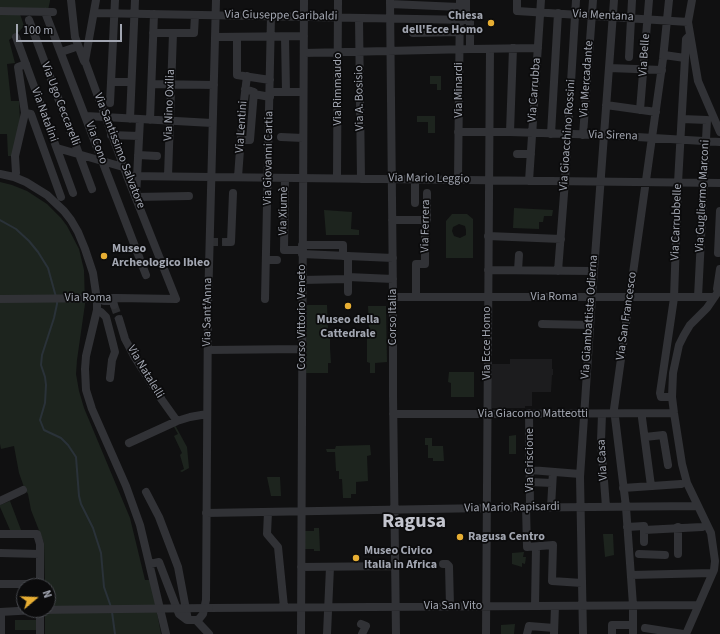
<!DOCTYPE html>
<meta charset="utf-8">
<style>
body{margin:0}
#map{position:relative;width:720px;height:634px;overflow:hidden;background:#101011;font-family:"Source Sans 3",sans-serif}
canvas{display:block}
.north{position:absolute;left:16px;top:578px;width:40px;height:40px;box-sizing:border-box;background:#0b0b0c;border:1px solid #47494e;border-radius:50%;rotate:71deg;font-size:11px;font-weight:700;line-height:16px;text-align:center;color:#a2a6b1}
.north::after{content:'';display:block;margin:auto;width:14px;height:18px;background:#e7ae33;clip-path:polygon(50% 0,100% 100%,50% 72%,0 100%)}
.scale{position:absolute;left:16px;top:24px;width:106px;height:18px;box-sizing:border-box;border:2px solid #a2a6b1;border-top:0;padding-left:5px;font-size:12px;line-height:14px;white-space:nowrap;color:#a2a6b1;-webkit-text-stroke:3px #0b0b0c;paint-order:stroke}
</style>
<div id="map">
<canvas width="720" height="634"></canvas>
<div class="north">N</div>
<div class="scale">100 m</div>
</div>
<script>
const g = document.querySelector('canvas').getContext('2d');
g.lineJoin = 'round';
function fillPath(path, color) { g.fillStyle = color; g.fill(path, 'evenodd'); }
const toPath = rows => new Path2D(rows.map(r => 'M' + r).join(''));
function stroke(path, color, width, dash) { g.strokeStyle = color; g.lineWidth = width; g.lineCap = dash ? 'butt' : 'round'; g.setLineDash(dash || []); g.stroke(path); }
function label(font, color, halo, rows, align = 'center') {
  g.font = font + ' "Source Sans 3",sans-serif'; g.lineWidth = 3.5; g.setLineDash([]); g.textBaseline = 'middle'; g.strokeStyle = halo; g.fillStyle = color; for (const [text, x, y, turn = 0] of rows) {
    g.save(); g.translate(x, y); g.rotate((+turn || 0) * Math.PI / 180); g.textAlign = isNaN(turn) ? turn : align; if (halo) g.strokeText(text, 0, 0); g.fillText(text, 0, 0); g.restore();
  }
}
fillPath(toPath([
 [510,359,552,359,552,369,553,369,553,375,552,375,551,392,532,392,532,406,525,406,525,408,492,408,492,364,510,364]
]), '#1c1c1e');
fillPath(toPath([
 [0,0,50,0,50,1,48,10,0,8],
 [0,13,20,14,24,26,17,34,9,40,15,63,7,64,11,101,19,101,20,121,12,156,8,156,7,134,0,134],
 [430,76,441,76,441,90,437,90,437,84,430,84],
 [417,116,435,116,435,133,428,133,428,122,417,122],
 [0,182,12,185,27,191,47,204,61,218,67,226,79,249,84,270,85,304,77,360,76,374,79,391,84,408,130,518,145,580,151,580,161,634,45,634,45,610,48,610,48,586,45,586,44,543,31,510,28,494,24,487,19,473,14,446,1,449,0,444],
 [514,208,553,210,552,216,544,216,543,222,539,222,539,229,513,228],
 [324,210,352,212,351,229,359,230,359,235,326,235],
 [452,214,467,214,473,219,473,258,446,258,446,221],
 [459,224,465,226,466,230,466,235,460,238,454,236,452,231,453,227],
 [307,305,327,305,328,330,330,331,330,348,331,363,328,363,328,373,306,373],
 [368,306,386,306,387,362,375,363,375,373,370,373,370,363,367,362,367,330,369,330],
 [449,372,474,372,474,397,451,397,451,383,448,382],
 [175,425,187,447,189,468,182,472,180,471,184,469,180,455,182,453,174,436,178,434,174,427],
 [516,435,516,454,509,454,509,436],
 [425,438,432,438,432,446,443,446,444,461,433,461,433,458,428,458,428,445,425,445],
 [370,445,371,455,367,456,368,481,356,482,356,494,351,494,351,498,343,498,342,479,339,479,339,471,336,471,335,452,327,452,326,449,335,449,336,446],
 [267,477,280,477,281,496,271,496],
 [10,501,21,530,10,530,0,507,0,505],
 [314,528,319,528,320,551,314,551,314,549,305,549,305,531,314,531],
 [603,534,613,534,614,555,605,557],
 [524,552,523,557,526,557,525,564,522,563,522,567,512,564,512,553],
 [15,620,37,620,37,630,15,630],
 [515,624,514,634,501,634,501,625]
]), '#1d241e');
stroke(toPath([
 [0,220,16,229,29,241,38,252,48,268,56,297],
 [57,301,57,304,54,318,42,355,41,365,45,377,46,385,45,403,40,420,44,430,61,438,68,445,76,457,79,496,81,504,93,528,101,553,104,587,111,607],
 [112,612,115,634]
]), '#2a3239', 2);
stroke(toPath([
 [210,242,226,242],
 [114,305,119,319]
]), '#2d2e31', 8, [8, 4]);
stroke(toPath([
 [71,0,75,37,84,61],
 [96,0,85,61,127,176,176,299,117,298],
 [390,0,393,297,393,395,396,634],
 [517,0,517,11,688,22],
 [692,0,688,22,698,81,720,132],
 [390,4,459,7],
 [0,11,53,12],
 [45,12,146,275],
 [94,13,470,20,470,49,304,53],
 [359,18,361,179],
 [29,20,92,189],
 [466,20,466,0],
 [153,33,194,33,195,15],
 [413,33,459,32],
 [16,37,73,193],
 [215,37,304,36],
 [237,37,237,75,270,80],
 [285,37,286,92],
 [470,49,538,48],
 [61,52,73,48],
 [664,55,685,58],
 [629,57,632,0],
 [609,68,662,70],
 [111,82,131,82],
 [152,84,214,85],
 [270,92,303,92],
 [254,94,270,97],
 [110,103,115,0],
 [606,105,656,112],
 [640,110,649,0],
 [25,113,31,114,61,197],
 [86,116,212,123],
 [130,119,135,0],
 [140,119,136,197,189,196],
 [682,119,707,120,698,297],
 [150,120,154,14],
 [458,132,510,132,604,135,720,142],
 [510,132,513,48],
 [551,134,558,13],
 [111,135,139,136],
 [583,135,593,0],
 [281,137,303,138],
 [241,140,250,140,254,92,245,89],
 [57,148,123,167],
 [517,154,531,154],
 [138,155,157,156],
 [0,174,14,177,26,182,47,195,64,211,71,220,78,232,85,249,93,273,97,300,97,310,86,356,85,369,86,390,92,409,126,486,140,525,166,634],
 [127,176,720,183],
 [168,176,173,33],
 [14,177,16,173,15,156,25,113,18,67,26,64],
 [238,177,243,109,247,76],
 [285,178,284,250,303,250],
 [337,178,338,0],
 [415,179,415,203],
 [458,180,460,0],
 [529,181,541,0],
 [392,220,425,220],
 [488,236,561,239],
 [226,242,231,242,233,193],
 [302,245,343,245,343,256],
 [718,253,720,211],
 [302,254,393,258],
 [348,256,348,292],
 [266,260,277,260],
 [488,270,593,271],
 [518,270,519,255],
 [558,271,565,181,576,0],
 [348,277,393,279],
 [302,280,348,279],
 [719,291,717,289,720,269],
 [393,297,714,297],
 [416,297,416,264,425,264,425,220,427,220,427,193],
 [265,299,271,16],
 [104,301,113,301,114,305],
 [97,310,101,312,106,317,112,340,115,352,112,360,110,378],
 [119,319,125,339,134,356,162,400,177,421],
 [542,324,590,325],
 [208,350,302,349],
 [672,397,661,397,660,393,674,298,678,183,685,58,686,39,690,35],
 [529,413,530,507],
 [393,414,487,414,674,413],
 [602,414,601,441,606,507],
 [642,418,651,486],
 [645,437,663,435,668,465],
 [129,443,177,421,190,417,207,414],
 [530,470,580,474],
 [530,482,552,483],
 [623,488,681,484],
 [146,492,159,517,178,567,188,620],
 [0,501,23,490],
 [526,507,527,547,553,545,552,581,582,583],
 [551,507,553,472],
 [268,512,267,534,278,547,284,607],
 [206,513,486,508,698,506],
 [627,527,644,526,644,530,702,527],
 [678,527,678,554],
 [644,530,644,542],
 [0,534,37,534,40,544,40,586],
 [0,553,40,554],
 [639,554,665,555],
 [150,564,159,562,179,614,187,620,196,620,209,634],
 [443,564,447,564,449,566,450,606],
 [301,567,396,566],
 [631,575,712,573],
 [0,584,40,584],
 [535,606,536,547],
 [209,608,697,605],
 [40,610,40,634],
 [0,612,36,610],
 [196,620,199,619,203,614,206,600,208,305,216,0],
 [361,624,366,626,362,634],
 [645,628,683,634],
 [633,633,633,605,626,507,614,409,663,59,669,0],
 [1,634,1,612],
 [301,634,304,0],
 [327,634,330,567],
 [486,634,490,49],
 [527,634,529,626,554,628],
 [554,634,555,606],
 [583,634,580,477,592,297,614,0],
 [612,634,612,625,633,625],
 [686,634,714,570,715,561,711,533,687,483,682,464,674,413,672,397,673,373,679,345,684,335,690,325,707,308,720,289]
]), '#313236', 8);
stroke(toPath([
 [0,299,117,298],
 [36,610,209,608]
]), '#313236', 8);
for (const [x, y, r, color] of [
 [491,23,4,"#e7ae33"],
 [104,256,4,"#e7ae33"],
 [348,306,4,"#e7ae33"],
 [460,537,4,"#e7ae33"],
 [356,558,4,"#e7ae33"]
]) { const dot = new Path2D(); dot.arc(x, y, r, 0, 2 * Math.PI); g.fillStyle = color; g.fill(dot); stroke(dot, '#0b0b0c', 1.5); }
label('12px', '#a2a6b1', '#0b0b0c', [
 ["Via Giuseppe Garibaldi",281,16,1],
 ["Via Mentana",603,16,3],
 ["Via Belle",645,55,-86],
 ["Via Mercadante",587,79,-86],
 ["Via Rimmaudo",338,89,-90],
 ["Via Minardi",459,90,-90],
 ["Via Carrubba",535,90,-86],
 ["Via A. Bosisio",360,98,-91],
 ["Via Ugo Ceccarelli",60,104,69],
 ["Via Nino Oxilia",170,105,-88],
 ["Via Natalini",44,115,70],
 ["Via Lentini",242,127,-86],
 ["Via Gioacchino Rossini",568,135,-86],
 ["Via Sirena",613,136,2],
 ["Via Cono",96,143,70],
 ["Via Santissimo Salvatore",119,151,69],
 ["Via Giovanni Cartia",269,158,-89],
 ["Via Mario Leggio",429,179,1],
 ["Via Gugliermo Marconi",703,196,-87],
 ["Via Xiumè",284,211,-89],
 ["Via Carrubbelle",677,222,-88],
 ["Via Ferrera",426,226,-89],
 ["Via Roma",554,297],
 ["Via Roma",88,298],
 ["Via Sant'Anna",208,312,-89],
 ["Via San Francesco",627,316,-82],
 ["Corso Vittorio Veneto",302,317,-90],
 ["Corso Italia",393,317,-90],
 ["Via Giambattista Odierna",590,317,-86],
 ["Via Ecce Homo",487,343,-90],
 ["Via Natalelli",145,372,59],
 ["Via Giacomo Matteotti",533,414],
 ["Via Criscione",530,460,-90],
 ["Via Casa",603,460,-93],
 ["Via Mario Rapisardi",512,508,-1],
 ["Via San Vito",453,606]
]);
label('bold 12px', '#a2a6b1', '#0b0b0c', [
 ["Chiesa",483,16,"right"],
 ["dell'Ecce Homo",483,30,"right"],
 ["Museo",112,249],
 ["Archeologico Ibleo",112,263],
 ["Museo della",348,320,"center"],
 ["Cattedrale",348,334,"center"],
 ["Ragusa Centro",468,537],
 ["Museo Civico",364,551],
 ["Italia in Africa",364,565]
], 'left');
label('bold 20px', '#c3c5ce', '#0b0b0c', [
 ["Ragusa",414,523]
]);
</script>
